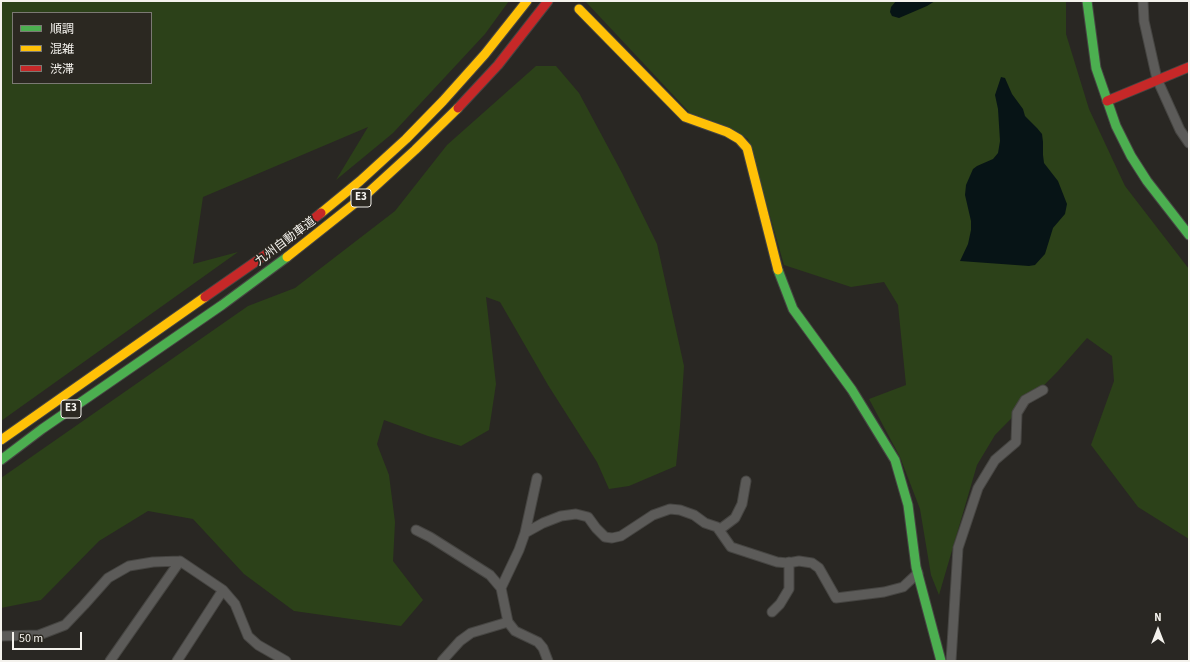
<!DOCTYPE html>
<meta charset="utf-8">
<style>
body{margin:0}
#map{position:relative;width:1190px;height:662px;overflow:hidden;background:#292723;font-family:"Source Sans 3","Noto Sans JP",sans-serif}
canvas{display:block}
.frame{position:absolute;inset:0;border:2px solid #f4f2ed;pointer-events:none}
.legend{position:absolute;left:12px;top:12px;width:140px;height:72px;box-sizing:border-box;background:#2b2821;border:1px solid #7b7973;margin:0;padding:5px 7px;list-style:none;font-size:12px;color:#f4f2ed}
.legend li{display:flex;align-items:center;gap:8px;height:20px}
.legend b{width:20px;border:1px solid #7b7973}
.north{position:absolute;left:1138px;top:610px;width:40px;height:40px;-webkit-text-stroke:3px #2b2821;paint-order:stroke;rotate:0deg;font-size:11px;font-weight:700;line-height:16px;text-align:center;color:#f4f2ed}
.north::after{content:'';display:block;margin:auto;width:14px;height:18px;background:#f4f2ed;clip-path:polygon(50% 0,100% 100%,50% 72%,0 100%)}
.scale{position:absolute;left:12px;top:632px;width:70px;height:18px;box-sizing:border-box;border:2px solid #f4f2ed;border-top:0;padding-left:5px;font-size:12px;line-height:14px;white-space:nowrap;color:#f4f2ed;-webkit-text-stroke:3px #2b2821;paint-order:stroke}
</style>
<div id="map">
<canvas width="1190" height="662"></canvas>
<div class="frame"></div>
<ul class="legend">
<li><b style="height:5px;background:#4caf50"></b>順調</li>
<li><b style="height:5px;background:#ffc107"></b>混雑</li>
<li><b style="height:5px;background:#c62828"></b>渋滞</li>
</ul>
<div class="north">N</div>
<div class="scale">50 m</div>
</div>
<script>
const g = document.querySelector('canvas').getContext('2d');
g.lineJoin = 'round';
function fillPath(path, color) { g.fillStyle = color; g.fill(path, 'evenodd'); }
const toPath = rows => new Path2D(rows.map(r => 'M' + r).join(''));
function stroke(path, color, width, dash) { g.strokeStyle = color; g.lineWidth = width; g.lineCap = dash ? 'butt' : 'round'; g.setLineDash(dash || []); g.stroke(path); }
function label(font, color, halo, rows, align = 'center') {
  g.font = font + ' "Source Sans 3","Noto Sans JP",sans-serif'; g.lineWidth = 3.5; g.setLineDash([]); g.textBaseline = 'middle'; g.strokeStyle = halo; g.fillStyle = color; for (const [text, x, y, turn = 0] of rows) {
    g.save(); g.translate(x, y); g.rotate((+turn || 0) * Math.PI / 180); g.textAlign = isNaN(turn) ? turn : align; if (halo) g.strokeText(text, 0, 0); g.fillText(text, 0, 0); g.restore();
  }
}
fillPath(toPath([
 [1,1,509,1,485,34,393,133,336,180,368,127,203,197,193,264,238,252,1,421],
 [13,13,151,13,151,83,13,83],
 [585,1,1066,1,1066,34,1089,109,1125,186,1189,269,1189,539,1138,507,1091,445,1114,381,1112,356,1087,338,1058,371,995,435,977,465,939,595,931,575,920,509,900,457,869,399,906,385,898,305,884,282,851,287,784,265,748,139,726,126,690,113],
 [536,66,556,66,579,93,622,173,657,244,684,366,680,426,676,466,629,486,609,489,597,462,548,385,500,302,486,297,496,384,489,430,461,446,428,436,384,420,377,444,389,475,395,522,393,561,423,600,401,626,294,611,244,574,193,519,148,511,99,541,41,600,1,608,1,478,248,306,295,288,395,211,447,145]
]), '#2c4119');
fillPath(toPath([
 [896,1,935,1,927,6,899,18,892,16,890,12,891,7],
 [1001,77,1005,78,1012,94,1023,109,1025,116,1037,128,1042,134,1043,142,1043,155,1044,163,1058,181,1067,204,1065,214,1053,228,1045,254,1035,265,1029,266,960,261,968,244,971,230,971,221,965,195,966,185,973,169,977,166,993,159,998,153,1000,141,998,109,995,95]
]), '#071416');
const street = toPath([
 [1143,1,1144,21,1157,79,1180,130,1189,143],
 [416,530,430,537,490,575,501,588,508,622,515,631,538,642,543,648,548,661],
 [719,530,735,518,742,504,746,481],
 [525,533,537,478],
 [501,588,519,550,525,533,543,523,561,516,576,514,588,517,596,528,605,537,612,538,621,536,653,515,670,509,680,510,694,515,705,523,717,527,731,547,777,562,788,563,799,561,812,563,819,568,836,598,884,592,903,587,918,573],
 [772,612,780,604,789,589,789,562],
 [1,636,39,635,65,625,84,605,108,578,129,566,153,562,180,561,223,590,235,604,248,636,258,645,286,661],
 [110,661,180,561],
 [177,661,223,590],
 [442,661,460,641,471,633,508,622],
 [951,661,958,548,978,488,995,460,1016,442,1017,413,1025,400,1043,390]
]);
const fast = toPath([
 [1087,1,1096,68,1116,126,1131,156,1147,181,1189,235],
 [778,270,793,309,852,390,895,460,908,505,916,567,941,661],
 [1,460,42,429,222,305,287,257]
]);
const slow = toPath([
 [579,9,685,117,727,132,739,139,747,148,778,270],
 [321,213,360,181,406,139,443,101,485,54,527,1],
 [287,257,369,192,415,150,458,108],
 [1,440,205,297]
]);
const jam = toPath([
 [1107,101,1189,67],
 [458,108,498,65,548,1],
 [205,297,291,237,321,213]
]);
stroke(street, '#464542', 11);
stroke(fast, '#464542', 11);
stroke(slow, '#464542', 11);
stroke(jam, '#464542', 11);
stroke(street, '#5c5b59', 9);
stroke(fast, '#4caf50', 9);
stroke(slow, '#ffc107', 9);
stroke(jam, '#c62828', 9);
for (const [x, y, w] of [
 [361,198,20],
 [71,409,20]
]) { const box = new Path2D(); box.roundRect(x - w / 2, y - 9, w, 18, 3); g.fillStyle = '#2b2821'; g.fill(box); stroke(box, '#f4f2ed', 1); }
label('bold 11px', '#f4f2ed', null, [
 ["E3",361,198],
 ["E3",71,409]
]);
label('12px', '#f4f2ed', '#2b2821', [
 ["九州自動車道",286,242,-37]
]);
</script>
